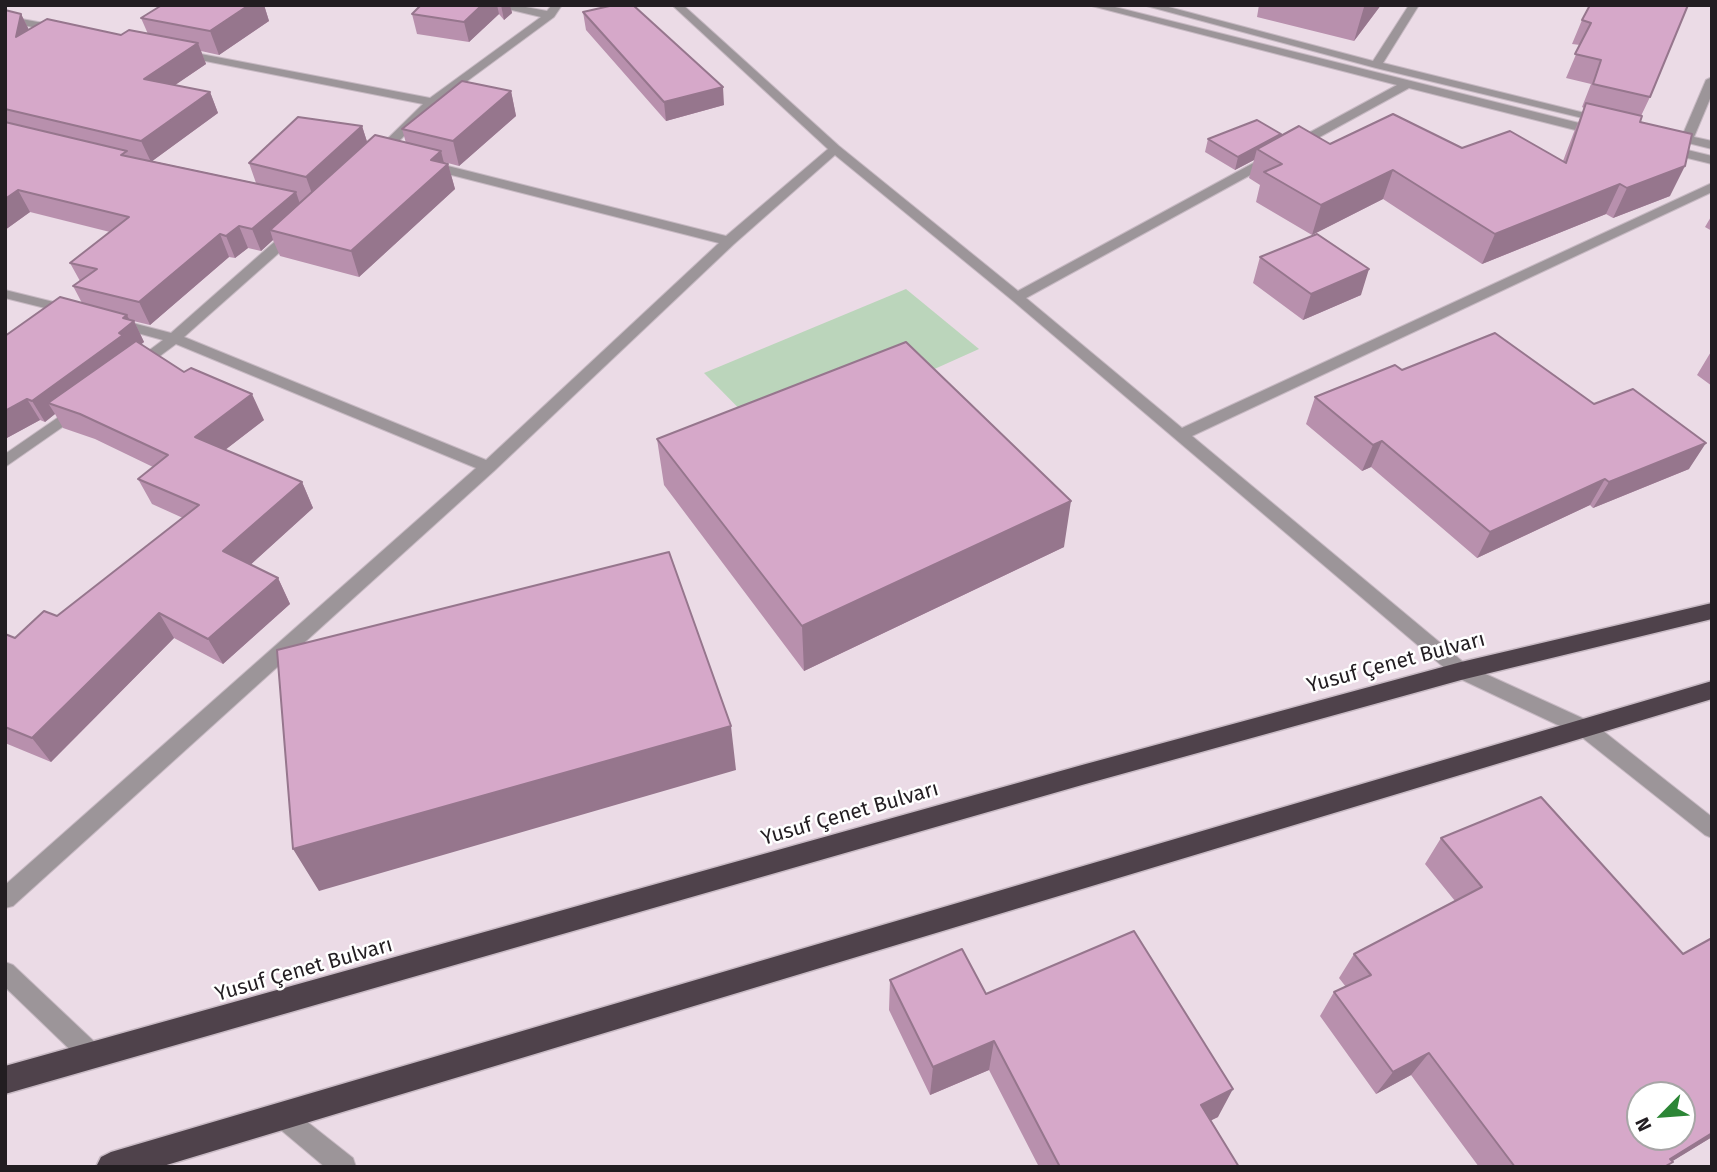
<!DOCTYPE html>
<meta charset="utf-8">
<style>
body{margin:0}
#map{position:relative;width:1717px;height:1172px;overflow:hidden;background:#ebdbe6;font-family:"Fira Sans",sans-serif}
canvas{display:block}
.frame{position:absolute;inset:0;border:7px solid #221d21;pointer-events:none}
.north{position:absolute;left:1626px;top:1081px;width:70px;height:70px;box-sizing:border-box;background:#fff;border:2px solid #a7a5a6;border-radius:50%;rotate:245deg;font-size:19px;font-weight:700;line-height:28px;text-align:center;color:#221d21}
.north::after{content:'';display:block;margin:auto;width:24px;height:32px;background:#2c8636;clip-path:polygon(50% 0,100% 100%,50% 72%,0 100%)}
</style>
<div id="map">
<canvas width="1717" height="1172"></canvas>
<div class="frame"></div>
<div class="north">N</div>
</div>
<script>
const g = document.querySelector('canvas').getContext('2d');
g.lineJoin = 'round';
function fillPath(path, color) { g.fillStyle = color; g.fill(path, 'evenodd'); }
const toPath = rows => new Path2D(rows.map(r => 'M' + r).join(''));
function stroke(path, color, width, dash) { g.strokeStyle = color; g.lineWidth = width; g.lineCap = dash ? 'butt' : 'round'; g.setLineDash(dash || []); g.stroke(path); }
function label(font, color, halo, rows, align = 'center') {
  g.font = font + ' "Fira Sans",sans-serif'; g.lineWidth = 5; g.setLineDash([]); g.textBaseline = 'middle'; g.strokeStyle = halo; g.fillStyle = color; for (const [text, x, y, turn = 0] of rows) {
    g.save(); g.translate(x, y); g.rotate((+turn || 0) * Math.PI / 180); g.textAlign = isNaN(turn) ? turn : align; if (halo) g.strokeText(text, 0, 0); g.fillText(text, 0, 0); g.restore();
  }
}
fillPath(toPath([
 [906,289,979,349,772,442,704,373]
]), '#bbd5bb');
const street = toPath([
 [491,5,515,5,547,11,552,5,562,5,554,17,436,104,382,158,378,159,372,155,374,152,423,104,180,56,174,53,180,50,430,98,541,17,491,5],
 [672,5,683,5,839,146,1018,291,1397,85,1088,5,1107,5,1603,129,1603,135,1599,136,1409,88,1026,298,1182,428,1712,183,1712,192,1192,436,1468,666,1593,723,1712,817,1712,838,1705,835,1579,735,1454,676,1012,300,835,155,734,244,494,471,13,906,5,908,5,885,476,468,176,344,141,370,131,370,129,367,131,364,163,340,112,326,110,323,112,320,117,319,171,333,288,230,298,230,298,236,184,337,486,460,719,243,424,168,424,162,428,161,726,236,828,149,672,5],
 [1143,5,1161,5,1373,61,1409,5,1419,5,1383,63,1609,119,1603,123,1376,68,1143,5],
 [5,16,60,26,65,29,60,32,5,22,5,16],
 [1712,77,1712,94,1694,137,1712,141,1712,149,1664,137,1664,131,1668,130,1683,134,1706,80,1712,77],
 [1667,145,1712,156,1712,164,1663,152,1663,146,1667,145],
 [5,290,74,307,76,310,69,314,5,298,5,290],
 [79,403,87,408,84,412,5,467,5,454,79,403],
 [5,962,13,965,102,1049,106,1057,102,1065,94,1068,86,1065,5,987,5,962],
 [283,1105,291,1109,353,1158,356,1167,325,1167,275,1125,271,1117,275,1109,283,1105]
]);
const highway = toPath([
 [1712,603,1712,619,1461,680,1082,785,5,1094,5,1066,1082,765,1461,662,1712,603],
 [1712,681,1712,699,160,1167,96,1167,101,1157,111,1152,1712,681]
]);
stroke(street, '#c7b9c3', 2);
stroke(highway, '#c7b9c3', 3);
fillPath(street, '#9c9599');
fillPath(highway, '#4f424b');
fillPath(toPath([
 [162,5,264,5,269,21,219,55,201,51,206,64,175,85,210,92,218,113,152,161,256,183,249,163,362,126,367,142,406,143,402,129,511,91,516,116,459,166,444,162,448,164,455,189,359,277,280,256,273,240,261,251,248,248,235,258,229,257,150,325,129,320,134,321,144,342,141,344,184,372,264,420,225,450,302,482,313,508,250,565,278,578,290,604,223,664,174,638,51,762,5,743,5,634,15,638,57,616,183,518,152,504,138,479,153,467,95,439,63,428,55,414,45,422,40,420,5,439,5,336,82,303,73,286,80,281,70,263,110,232,30,212,5,230,5,10,21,14,29,30,121,35,148,34,141,18],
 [421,5,510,5,512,13,504,20,499,14,469,42,417,34,412,14],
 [1259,5,1381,5,1354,41,1257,17],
 [1590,5,1650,97,1641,116,1640,122,1670,196,1613,218,1606,214,1482,264,1383,199,1312,235,1256,202,1260,185,1249,178,1254,160,1235,170,1205,152,1208,139,1281,134,1280,136,1330,144,1462,148,1563,161,1574,132,1584,108,1582,107,1591,84,1566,78,1580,45,1572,44,1582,20],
 [583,12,724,105,666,121,586,30],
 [1712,215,1712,231,1705,227],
 [1260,257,1361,295,1303,320,1253,283],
 [1712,350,1712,386,1697,375],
 [1402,370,1594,404,1689,469,1593,508,1590,505,1477,558,1371,467,1362,471,1306,424,1315,397],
 [657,439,1064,547,804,671,664,485],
 [1441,838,1683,954,1712,938,1712,1137,1672,1161,1666,1167,1479,1167,1411,1075,1376,1094,1320,1016,1334,992,1346,987,1339,978,1354,954,1455,901,1425,864],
 [890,980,986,994,1218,1117,1211,1120,1239,1167,1039,1167,989,1070,930,1095,889,1010]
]), '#b890ad');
fillPath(toPath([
 [249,5,264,5,269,21,219,55,210,31],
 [482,5,497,5,499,14,469,42,464,22],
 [501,5,510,5,512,13,504,20],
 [1365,5,1381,5,1354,41,1364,7],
 [21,14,31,34,16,37],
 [198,43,206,64,153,100,144,79],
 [723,87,724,105,666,121,664,102],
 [511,91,516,116,459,166,453,141],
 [210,92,218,113,151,162,141,141],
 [362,126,370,151,315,202,306,177],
 [1281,134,1277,147,1257,149,1254,160,1235,170,1238,157],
 [441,151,445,167,448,164,455,189,359,277,351,251,431,160],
 [1685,166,1670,196,1613,218,1627,188],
 [1393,170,1383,199,1312,235,1321,205],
 [1620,184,1606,214,1482,264,1495,234],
 [18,190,30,212,5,230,5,199],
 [296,192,303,213,270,230,273,240,261,251,252,229],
 [239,226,248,248,235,258,226,236],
 [220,234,229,257,150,325,139,302],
 [1369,269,1361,295,1303,320,1311,294],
 [127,315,131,323,134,321,144,342,132,352,48,403,55,414,45,422,32,401,119,333,123,318],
 [252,394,264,420,208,463,195,437],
 [27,399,40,420,5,439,5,411],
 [1382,441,1371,467,1362,471,1373,445],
 [1706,443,1689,469,1593,508,1609,482],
 [1605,479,1590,505,1477,558,1490,532],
 [302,482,313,508,237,577,223,551],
 [1071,501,1064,547,804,671,802,626],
 [278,578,290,604,223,664,208,639],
 [159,613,174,638,51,762,32,738],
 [731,726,736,770,319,891,293,849],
 [994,1041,989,1070,930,1095,933,1067],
 [1429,1053,1411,1075,1376,1094,1393,1072],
 [1233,1089,1218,1117,1188,1132,1201,1105],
 [1712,1133,1712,1137,1663,1167,1670,1159]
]), '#96768d');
const building = toPath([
 [162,5,249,5,210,31,141,18,162,5],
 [421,5,482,5,464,22,412,14,421,5],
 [614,5,633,5,723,87,664,102,583,12,614,5],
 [1590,5,1688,5,1650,97,1593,84,1601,60,1575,54,1591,23,1582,20,1590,5],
 [5,10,21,14,16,37,47,19,121,35,129,30,198,43,144,79,210,92,141,141,5,109,5,10],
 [462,81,511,91,453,141,402,129,462,81],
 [1586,103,1642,116,1640,122,1692,134,1685,166,1627,188,1620,184,1495,234,1393,170,1321,205,1264,172,1282,164,1257,149,1299,126,1330,144,1393,114,1462,148,1510,131,1566,163,1586,103],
 [298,117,362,126,306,177,249,163,298,117],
 [1257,120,1281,134,1238,157,1208,139,1257,120],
 [5,122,127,151,121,155,296,192,252,229,239,226,226,236,220,234,139,302,73,286,97,269,70,263,129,217,18,190,5,199,5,122],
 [375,135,441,151,431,160,448,164,351,251,270,230,375,135],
 [1317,234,1369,269,1311,294,1260,257,1317,234],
 [60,297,127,315,123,318,134,321,119,333,123,335,32,401,27,399,5,411,5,336,60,297],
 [1495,333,1594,404,1633,389,1706,443,1609,482,1605,479,1490,532,1382,441,1373,445,1315,397,1395,365,1402,370,1495,333],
 [136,341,184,372,191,368,252,394,195,437,302,482,223,551,278,578,208,639,159,613,32,738,5,727,5,634,15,638,44,611,57,616,199,505,138,479,168,455,80,414,48,403,136,341],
 [906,342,1071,501,802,626,657,439,906,342],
 [669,552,731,726,293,849,277,650,669,552],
 [1541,797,1683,954,1712,938,1712,1133,1670,1159,1673,1162,1664,1167,1515,1167,1429,1053,1393,1072,1334,992,1371,975,1354,954,1482,887,1441,838,1541,797],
 [1640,1095,1682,1095,1682,1137,1640,1137,1640,1095],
 [1134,931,1233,1089,1201,1105,1239,1167,1060,1167,994,1041,933,1067,890,980,962,949,986,994,1134,931]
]);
fillPath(building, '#d6a8c9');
stroke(building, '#96768d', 2);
label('21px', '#221d21', '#fff', [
 ["Yusuf Çenet Bulvarı",1396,663,-15],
 ["Yusuf Çenet Bulvarı",850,814,-16],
 ["Yusuf Çenet Bulvarı",304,970,-16]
]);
</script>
